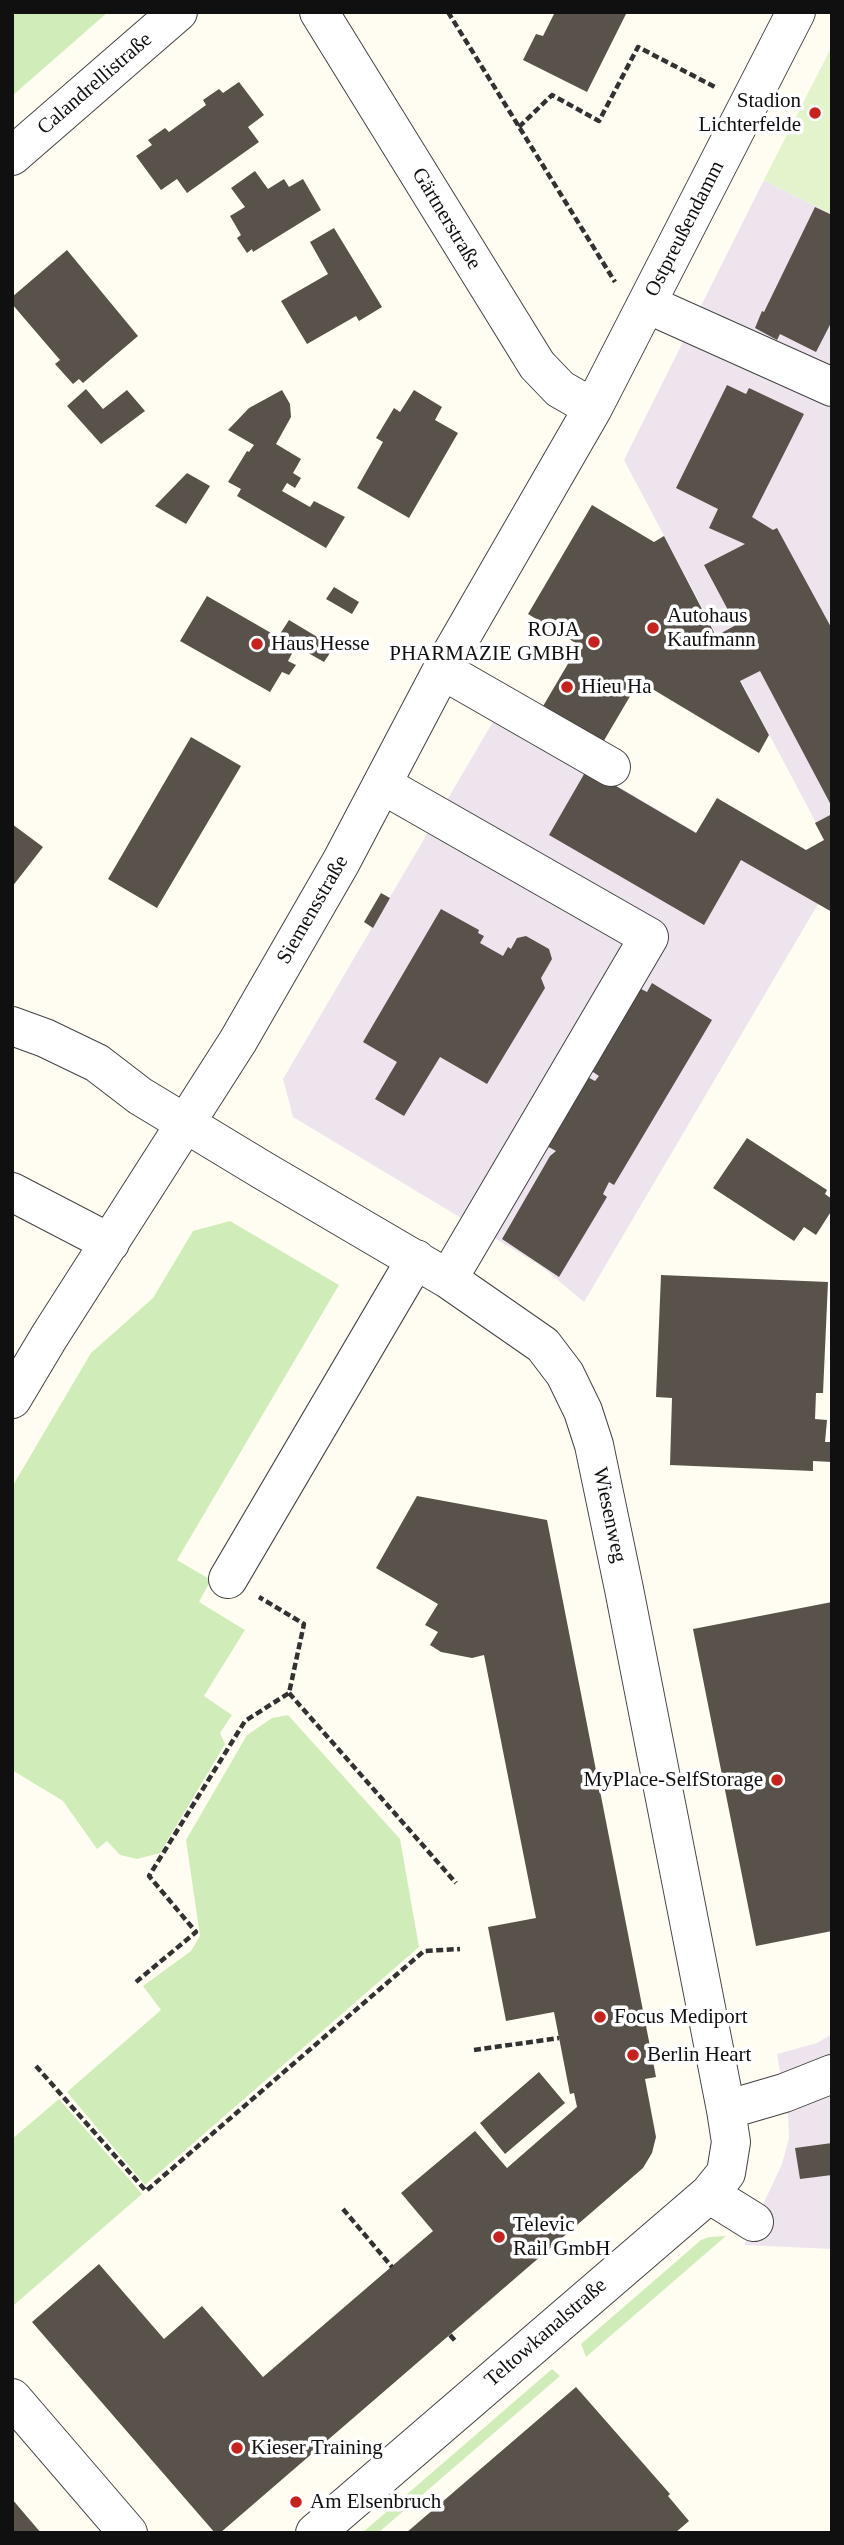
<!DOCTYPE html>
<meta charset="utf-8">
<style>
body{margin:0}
#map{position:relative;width:844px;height:2545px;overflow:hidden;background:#fffdf2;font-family:"Times New Roman",serif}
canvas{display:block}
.frame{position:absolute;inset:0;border:14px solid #101010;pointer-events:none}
</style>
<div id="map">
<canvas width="844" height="2545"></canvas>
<div class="frame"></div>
</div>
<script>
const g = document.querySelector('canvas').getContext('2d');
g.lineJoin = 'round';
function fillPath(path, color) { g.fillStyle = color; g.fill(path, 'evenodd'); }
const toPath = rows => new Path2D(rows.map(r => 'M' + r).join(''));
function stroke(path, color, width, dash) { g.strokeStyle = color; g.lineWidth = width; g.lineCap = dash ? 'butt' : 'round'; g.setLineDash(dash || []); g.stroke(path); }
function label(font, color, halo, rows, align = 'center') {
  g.font = font + ' "Times New Roman",serif'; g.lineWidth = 7; g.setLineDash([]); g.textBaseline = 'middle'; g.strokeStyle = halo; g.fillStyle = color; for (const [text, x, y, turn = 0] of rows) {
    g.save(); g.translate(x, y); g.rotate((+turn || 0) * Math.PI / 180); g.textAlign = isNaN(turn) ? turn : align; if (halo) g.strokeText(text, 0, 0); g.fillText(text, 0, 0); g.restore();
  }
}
fillPath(toPath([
 [764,180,832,214,832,853,624,460],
 [497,715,818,904,584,1302,541,1266,293,1117,283,1079],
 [832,2034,832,2249,744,2245,782,2164,789,2138,788,2117,777,2054,817,2043]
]), '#eee4ee');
fillPath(toPath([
 [12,12,108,12,12,96],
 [230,1221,339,1285,177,1560,211,1580,199,1602,245,1630,204,1696,232,1715,220,1733,225,1744,160,1853,137,1859,120,1855,107,1841,97,1849,63,1801,12,1770,12,1487,91,1353,153,1298,193,1231],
 [288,1715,400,1839,419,1947,145,2185,67,2092,161,2010,143,1986,191,1951,200,1936,186,1840,247,1735,272,1718],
 [59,2099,142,2194,14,2305,12,2303,12,2139],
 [726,2236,586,2357,581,2344,701,2240,709,2237],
 [552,2369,560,2376,378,2533,362,2533]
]), '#d0edb9');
fillPath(toPath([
 [832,46,832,214,764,180]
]), '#e3f3cb');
fillPath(toPath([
 [555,12,627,12,587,92,523,60,536,34,543,36],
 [239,82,264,115,248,127,259,142,187,193,177,179,161,190,136,156,152,145,148,140,165,128,169,132,206,105,203,100,219,89,223,93],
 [255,171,268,189,284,179,289,187,303,179,321,210,253,252,252,249,247,253,237,238,241,235,230,216,245,207,231,188],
 [815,207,832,215,832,321,816,352,780,334,777,340,755,328,762,311,764,312],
 [334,228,382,307,359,321,356,316,307,344,281,301,328,274,310,242],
 [67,250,138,336,83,383,79,379,73,384,55,364,60,360,12,304,12,297],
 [727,385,746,394,749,388,804,414,752,517,773,530,777,528,832,629,832,807,760,671,740,681,769,735,759,753,639,681,599,749,539,713,579,645,528,614,592,505,654,542,664,536,716,636,736,625,704,565,745,544,709,528,718,509,676,488],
 [86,389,103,409,127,390,145,411,101,444,67,406],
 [282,390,290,404,291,417,276,444,301,459,293,473,301,478,295,488,287,483,282,491,310,507,314,501,345,517,326,548,237,496,241,489,228,482,247,451,249,452,254,445,228,430,249,408],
 [414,390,442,407,435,420,458,433,409,518,357,488,383,442,376,438,394,408,400,412],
 [187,473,210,486,186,524,155,506],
 [334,587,359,602,352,614,326,599],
 [207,596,278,637,289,620,334,647,324,662,296,646,288,661,296,665,289,675,282,672,270,692,180,641],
 [191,737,241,766,157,908,108,879],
 [587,769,696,833,717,798,806,850,824,840,815,823,832,814,832,912,741,860,704,925,549,835],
 [12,824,43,847,12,887],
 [381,893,390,898,373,928,364,922],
 [441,909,479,930,478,933,484,936,480,943,503,956,508,947,511,949,517,938,526,936,549,949,552,959,541,978,545,988,487,1084,440,1057,404,1116,375,1099,397,1062,363,1042],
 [652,983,712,1020,614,1185,609,1182,603,1194,607,1197,559,1277,502,1239,550,1156,556,1151,543,1144,582,1074,595,1081,599,1076,590,1070,639,988,647,992],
 [747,1138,827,1190,825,1194,832,1199,832,1210,816,1235,804,1227,794,1241,713,1188],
 [661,1275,828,1282,823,1393,816,1393,815,1419,827,1420,825,1442,832,1442,832,1462,813,1461,813,1471,670,1465,672,1398,656,1397],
 [417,1496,547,1520,656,2077,645,2079,656,2137,652,2153,643,2168,220,2533,215,2533,32,2322,99,2264,164,2339,202,2306,263,2377,433,2231,401,2193,475,2131,507,2168,577,2107,574,2093,570,2094,554,2012,506,2021,488,1927,536,1918,484,1655,472,1658,441,1652,430,1645,438,1632,425,1625,438,1604,376,1568],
 [832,1602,832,1931,756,1946,693,1629],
 [539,2072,565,2103,505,2154,480,2123],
 [832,2143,832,2175,800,2179,795,2148],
 [576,2387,670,2494,668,2496,689,2521,675,2533,406,2533],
 [12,2499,41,2533,12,2533]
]), '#59524b');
const minor = toPath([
 [319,12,537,365,560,389,593,408],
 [12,156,178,12],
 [647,304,832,387],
 [442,670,611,767],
 [383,785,649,937,448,1279],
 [12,1026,45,1038,97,1063,140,1096,264,1171,448,1279,543,1345,565,1374,583,1411,594,1445,624,1589,726,2110,731,2142,726,2173,709,2194,315,2533],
 [12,1192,110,1243],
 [12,1399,49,1337,238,1041,341,862,442,670,593,408,796,12],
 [228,1579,416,1259],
 [726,2110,784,2093,832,2074],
 [709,2194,754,2222],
 [12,2398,128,2533]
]);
stroke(minor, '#434343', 40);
stroke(toPath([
 [448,12,615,282],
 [519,127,552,95,599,121,638,47,715,87],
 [289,1693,456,1883],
 [136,1982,196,1932,149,1876,245,1721,289,1693,304,1624,259,1597],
 [646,2024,653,2023],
 [474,2050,559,2038],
 [36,2066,146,2191,424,1951,460,1949],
 [343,2209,392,2267],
 [450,2335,457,2343]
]), '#323232', 4.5, [7, 3.5]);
stroke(minor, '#fff', 38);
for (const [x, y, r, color] of [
 [815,113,7,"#c9221e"],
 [653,628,7,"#c9221e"],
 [594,642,7,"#c9221e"],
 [257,644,7,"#c9221e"],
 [567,687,7,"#c9221e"],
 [777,1780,7,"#c9221e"],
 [600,2017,7,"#c9221e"],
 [633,2055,7,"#c9221e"],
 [499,2237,7,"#c9221e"],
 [237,2448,7,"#c9221e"],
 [296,2502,7,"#c9221e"]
]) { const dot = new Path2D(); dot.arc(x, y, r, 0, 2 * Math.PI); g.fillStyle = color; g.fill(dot); stroke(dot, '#fff', 2.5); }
label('21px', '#101010', '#fff', [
 ["Calandrellistraße",95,84,-41],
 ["Gärtnerstraße",446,219,59],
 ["Ostpreußendamm",685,229,-63],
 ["Siemensstraße",313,910,-60],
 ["Wiesenweg",609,1515,78],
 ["Teltowkanalstraße",546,2333,-41]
]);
label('21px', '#101010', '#fff', [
 ["Stadion",801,101,"right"],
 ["Lichterfelde",801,125,"right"],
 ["Autohaus",667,616],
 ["Kaufmann",667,640],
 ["ROJA",580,630,"right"],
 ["PHARMAZIE GMBH",580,654,"right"],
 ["Haus Hesse",271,644],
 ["Hieu Ha",581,687],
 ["MyPlace-SelfStorage",763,1780,"right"],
 ["Focus Mediport",614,2017],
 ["Berlin Heart",647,2055],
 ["Televic",513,2225],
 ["Rail GmbH",513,2249],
 ["Kieser Training",251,2448],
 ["Am Elsenbruch",310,2502]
], 'left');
</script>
